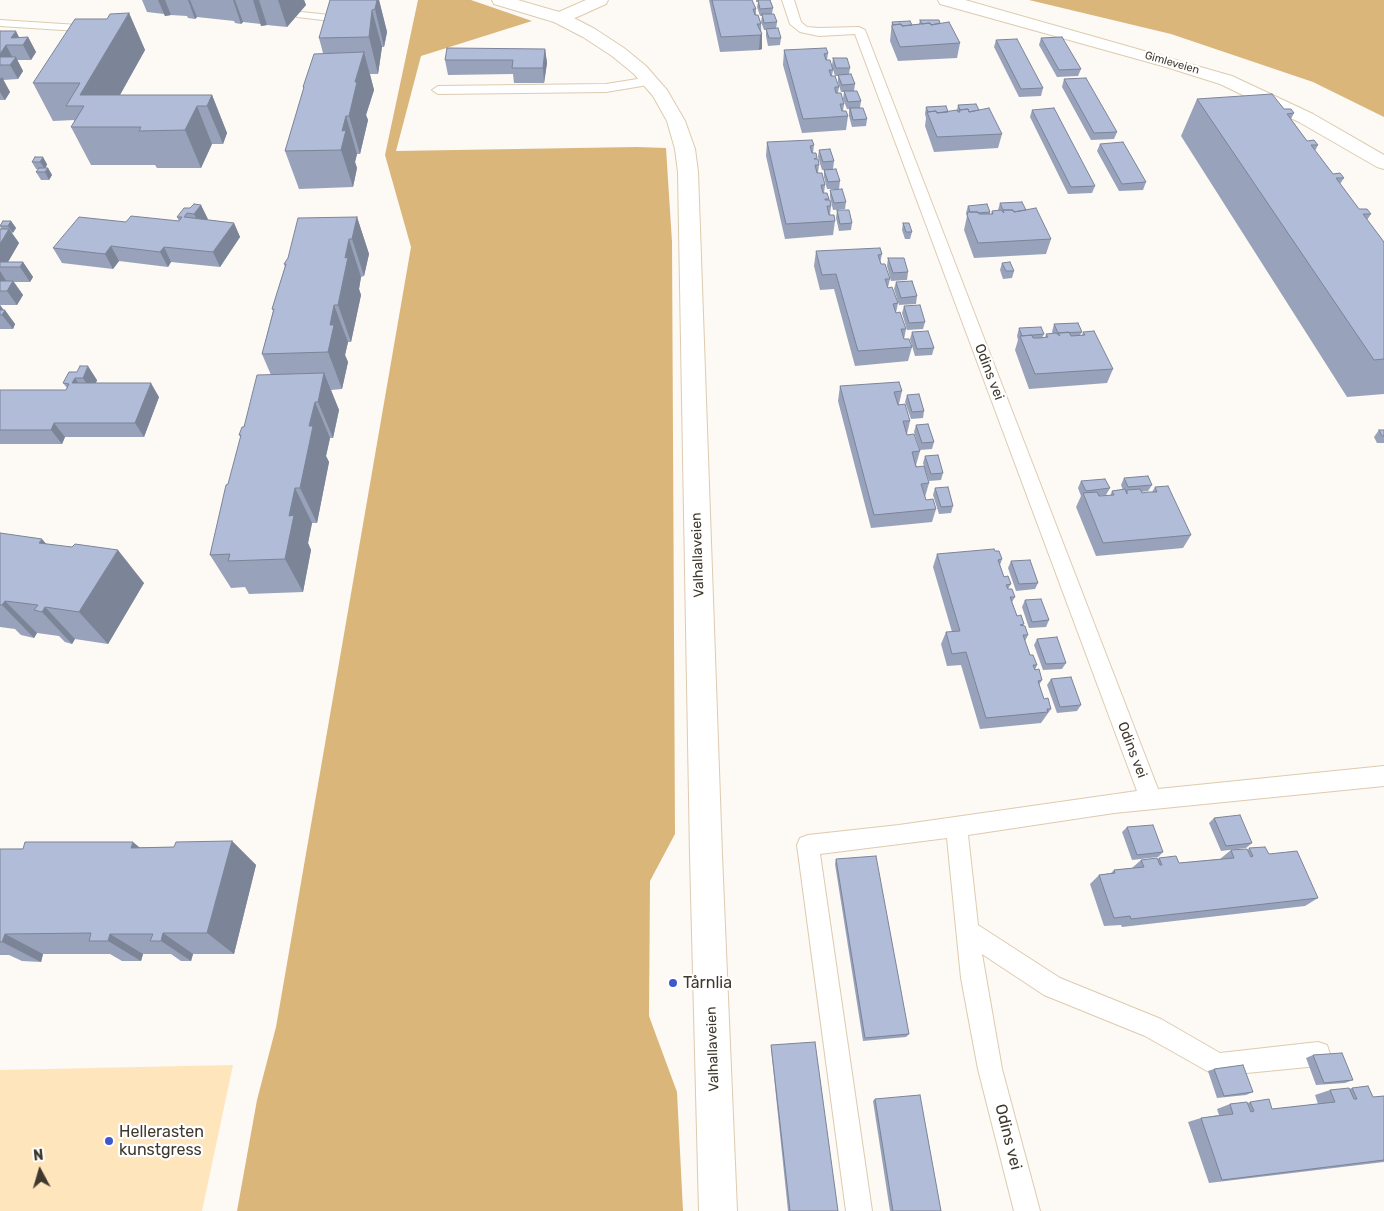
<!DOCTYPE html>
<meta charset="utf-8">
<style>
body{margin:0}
#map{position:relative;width:1384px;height:1211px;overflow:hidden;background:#fdf9f4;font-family:Rubik,sans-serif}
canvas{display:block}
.north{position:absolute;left:15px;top:1146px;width:50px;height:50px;-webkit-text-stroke:4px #fff;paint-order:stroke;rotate:354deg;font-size:14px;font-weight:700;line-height:20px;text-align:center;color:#3f382d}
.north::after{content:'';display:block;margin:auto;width:18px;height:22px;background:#3f382d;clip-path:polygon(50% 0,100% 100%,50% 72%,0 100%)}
</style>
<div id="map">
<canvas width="1384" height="1211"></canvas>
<div class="north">N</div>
</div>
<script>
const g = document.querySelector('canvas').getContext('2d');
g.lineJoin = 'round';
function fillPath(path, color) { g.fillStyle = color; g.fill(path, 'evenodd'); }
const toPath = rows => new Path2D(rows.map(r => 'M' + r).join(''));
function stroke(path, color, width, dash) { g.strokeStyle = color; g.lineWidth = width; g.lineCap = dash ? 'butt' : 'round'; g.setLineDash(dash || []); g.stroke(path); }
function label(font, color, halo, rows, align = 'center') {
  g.font = font + ' Rubik,sans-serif'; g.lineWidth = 4.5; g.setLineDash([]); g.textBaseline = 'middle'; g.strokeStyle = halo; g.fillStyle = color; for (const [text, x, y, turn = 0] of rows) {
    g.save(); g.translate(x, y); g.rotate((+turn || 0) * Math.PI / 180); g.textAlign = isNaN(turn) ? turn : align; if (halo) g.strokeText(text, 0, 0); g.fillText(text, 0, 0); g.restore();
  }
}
fillPath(toPath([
 [233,1065,202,1211,0,1211,0,1070]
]), '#ffe5bc');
fillPath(toPath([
 [418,0,471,0,532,21,421,56,396,151,637,147,666,148,672,242,675,834,650,881,649,1016,677,1092,683,1211,237,1211,257,1100,276,1027,411,247,385,155],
 [1029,0,1384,0,1384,117,1313,82,1171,34]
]), '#dab67b');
const lane = toPath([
 [782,0,794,0,801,22,807,27,819,28,859,27,865,30,1158,789,1384,766,1384,786,1114,813,968,835,978,925,1060,978,1161,1019,1220,1053,1318,1042,1327,1045,1330,1054,1327,1063,1318,1066,1216,1076,1145,1036,1044,995,982,954,1002,1069,1040,1211,1014,1211,978,1069,961,978,947,838,820,854,872,1211,846,1211,797,845,800,838,808,835,899,825,1137,791,855,34,819,36,800,32,790,24,782,0],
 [301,12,349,17,355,20,349,23,297,17,295,15,297,13,301,12],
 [0,20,94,26,100,29,94,32,0,26,0,20],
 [650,77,656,81,654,84,606,92,438,94,432,90,438,86,606,84,650,77]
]);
const street = toPath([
 [586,0,608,0,606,4,566,22,560,23,554,22,552,18,554,14,586,0],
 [938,0,965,0,1232,76,1313,114,1384,155,1384,169,1377,167,1299,122,1220,84,1166,67,940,4,938,0]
]);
const secondary = toPath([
 [492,0,518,0,566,14,595,29,624,48,646,66,667,90,685,121,695,149,698,172,722,855,737,1211,699,1211,690,855,678,172,675,149,667,121,653,96,634,74,612,56,583,37,554,22,494,4,492,0]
]);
stroke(lane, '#ddcbaf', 2);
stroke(street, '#ddcbaf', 2);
stroke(secondary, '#ddcbaf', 2);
fillPath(lane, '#fff');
fillPath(street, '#fff');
fillPath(secondary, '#fff');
fillPath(toPath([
 [142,0,304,0,306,5,287,27,267,25,261,26,261,24,243,22,241,24,235,23,234,21,197,17,195,19,188,18,187,16,171,15,165,16,164,14,147,12],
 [379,0,387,32,384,47,382,47,378,74,370,74,374,90,366,115,368,120,360,154,357,154,355,162,357,168,353,187,299,189,285,151,304,90,303,87,323,53,319,38],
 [709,0,752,0,756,9,756,15,761,24,762,49,759,50,720,52],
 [756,0,770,0,773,8,772,14,777,22,776,29,781,38,780,45,768,46,766,36,766,30,764,30,761,22,762,16,760,16,757,7,758,2,756,2],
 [129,13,145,50,120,95,212,95,227,133,223,144,212,144,201,168,157,168,155,165,91,165,71,127,74,122,74,120,53,121,33,83,107,19],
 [920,20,940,23,960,43,957,58,898,61,890,41,892,22,911,25,919,24],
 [0,31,19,38,28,37,36,52,31,60,17,60,23,71,18,79,3,80,10,92,5,100,0,100],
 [1041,38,1081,69,1078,76,1057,77,1039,45],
 [996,40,1043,88,1041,96,1019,97,994,47],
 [545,49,547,63,544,83,514,83,513,74,448,75,445,60],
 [784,50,828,53,827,60,833,70,832,76,839,87,838,93,844,104,843,111,848,116,846,130,802,133,783,65],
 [833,58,850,68,849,74,855,84,854,91,861,101,860,108,867,119,866,126,852,127,849,116,849,109,847,109,843,99,844,92,841,92,838,82,838,76,835,76,832,66],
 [1064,79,1117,132,1114,139,1091,140,1062,87],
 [1197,99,1284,109,1294,113,1291,119,1307,141,1318,145,1315,151,1333,174,1344,178,1340,184,1359,209,1371,214,1367,220,1384,242,1384,394,1347,397,1181,136],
 [958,105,979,110,1002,134,998,148,934,152,925,126,926,118,925,114,926,107,948,112,957,110],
 [1032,110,1095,186,1092,193,1068,194,1030,117],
 [767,142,814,145,813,153,817,159,819,165,818,173,825,185,824,193,829,199,831,206,830,215,835,221,833,235,785,239,766,156],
 [1100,144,1146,182,1143,190,1119,191,1097,151],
 [819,150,834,161,833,169,840,181,839,189,827,189,824,177,824,170,822,170,818,157],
 [35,157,47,164,46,168,48,168,52,175,49,180,41,180,36,172,38,169,36,169,32,162],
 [830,190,846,202,845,209,833,210,830,197],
 [1000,203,1026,210,1051,239,1046,254,974,258,964,230,967,216,966,213,968,206,990,212,990,214,991,214,992,211,998,210],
 [201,205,207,220,234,223,240,237,220,267,171,262,168,267,119,261,113,269,62,263,53,248,126,222,179,221,177,217,190,208],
 [837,210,852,223,851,230,839,231,836,218],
 [357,217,369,254,364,276,361,277,359,289,361,295,351,342,348,342,345,355,348,362,342,389,331,390,339,410,333,438,330,438,326,456,329,462,317,523,312,523,308,543,311,550,303,592,249,594,245,587,231,588,210,555,241,437,239,435,271,375,262,354,273,311,272,309,285,267,284,264],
 [11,221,16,228,12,233,19,243,8,262,23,262,33,277,30,282,14,282,23,295,17,305,0,305,15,324,13,329,0,329,0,229,1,229,0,225],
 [903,223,912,232,910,239,905,239,902,230],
 [816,251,882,254,880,263,890,279,888,287,898,303,896,313,906,329,904,339,912,347,908,361,855,366,834,289,820,290,814,266],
 [888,258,908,272,907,280,891,281,887,266],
 [1002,263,1014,271,1012,278,1003,279,1000,270],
 [896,282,917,296,916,304,899,305,894,289],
 [904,306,925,322,923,329,907,330,902,313],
 [1054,324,1082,332,1080,335,1082,335,1083,332,1113,369,1107,383,1029,389,1015,350,1018,340,1017,336,1019,328,1044,334,1042,338,1045,338,1046,334,1053,334,1052,332],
 [912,332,934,348,932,355,915,356,910,339],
 [69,372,97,380,96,383,159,397,144,437,65,437,62,444,0,444,0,390,66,390,67,388,63,383],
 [840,386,902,391,899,404,910,421,907,434,920,451,916,465,929,483,925,497,926,500,936,509,932,522,871,528,838,401],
 [907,395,924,411,923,418,911,419,905,402],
 [916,425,934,442,932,449,920,450,914,432],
 [1379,430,1384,430,1384,443,1377,443,1374,437],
 [925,456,943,473,941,480,929,481,923,463],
 [1124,478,1152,485,1148,491,1141,492,1142,493,1152,492,1155,487,1191,535,1183,548,1096,556,1076,507,1081,496,1078,488,1081,481,1110,488,1106,495,1099,496,1110,496,1112,491,1123,490,1121,485],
 [935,488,953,506,951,513,939,514,933,495],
 [0,533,47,544,144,583,108,644,75,639,72,644,65,642,59,636,37,633,34,638,21,635,15,629,0,627],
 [995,551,1002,559,1000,565,1004,577,1011,584,1008,589,1015,597,1012,602,1017,616,1028,635,1025,641,1030,655,1037,665,1035,670,1042,680,1039,685,1044,699,1051,709,1041,723,980,729,961,665,947,666,941,644,946,632,952,632,933,567,937,554],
 [1011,561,1038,583,1035,589,1016,591,1008,568],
 [1025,600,1049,620,1046,627,1029,628,1022,607],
 [1037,639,1066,663,1062,669,1043,670,1034,645],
 [1051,679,1081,705,1077,711,1057,713,1047,685],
 [1214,818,1252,843,1246,848,1221,851,1209,823],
 [1127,827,1163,852,1158,857,1132,860,1122,832],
 [232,841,256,865,234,954,193,954,191,961,181,961,171,954,143,954,141,961,122,961,110,954,43,954,41,962,22,961,9,955,0,955,0,849,174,847],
 [1249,848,1269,854,1318,898,1305,906,1122,927,1121,925,1104,926,1090,884,1099,875,1111,873,1114,870,1132,868,1141,860,1158,859,1159,858,1179,863,1220,859,1231,850,1248,850],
 [836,859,909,1034,906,1037,863,1041,835,864],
 [771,1045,838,1211,788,1211,771,1048],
 [1313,1055,1353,1080,1345,1083,1316,1085,1306,1058],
 [1214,1069,1253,1092,1246,1095,1217,1098,1208,1071],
 [1352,1088,1373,1097,1384,1096,1384,1162,1209,1183,1188,1122,1201,1118,1219,1115,1217,1109,1230,1104,1248,1103,1250,1102,1272,1109,1318,1104,1315,1095,1330,1090,1349,1089],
 [875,1099,941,1211,890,1211,873,1101]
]), '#98a2ba');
fillPath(toPath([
 [158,0,165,0,171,15,165,16],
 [188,0,190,0,197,17,195,19],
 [233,0,235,0,243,22,241,24],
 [253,0,259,0,267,25,261,26],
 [278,0,304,0,306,5,287,27],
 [377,0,379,0,387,32,384,47,375,9],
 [372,10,382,47,378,74,369,37],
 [129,13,145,50,102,127,80,95],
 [16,31,23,45,11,38],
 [762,34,762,49,759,50,760,35],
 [28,37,36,52,31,60,23,45],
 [6,45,14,60,16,57,23,71,18,79,10,65,0,61,0,54],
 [545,49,547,63,544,83,543,68],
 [364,52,374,90,366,115,368,120,360,154,349,116,355,82],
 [2,77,10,92,5,100,0,92,0,79],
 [212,95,227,133,223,144,207,106],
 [197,106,212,144,201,168,185,130],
 [346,116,357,154,355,162,357,168,353,187,341,150,342,131],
 [43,157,47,164,45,169,40,162],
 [48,168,52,175,49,180,45,172],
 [201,205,208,219,201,228,194,214],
 [357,217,369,254,364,276,352,239],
 [11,221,16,228,13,233,8,226],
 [234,223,240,237,220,267,213,252],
 [9,229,19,243,5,267,0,267,0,244],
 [349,239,361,277,359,289,361,295,351,342,338,305,345,258],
 [111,246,119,261,113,269,105,254],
 [164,247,171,262,168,267,160,252],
 [23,262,33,277,30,282,20,267],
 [0,271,7,282,0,291],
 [13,281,23,295,17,305,7,291],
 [0,305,4,311,5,310,15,324,13,329,2,315,0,314],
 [334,305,348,342,345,355,348,362,342,389,328,352,330,325],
 [88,366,97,380,92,392,83,378],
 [324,373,339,410,333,438,318,402],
 [75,378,84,392,72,383],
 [151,383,159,397,144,437,135,423],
 [315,402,330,438,326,456,329,462,317,523,300,488,309,426],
 [54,423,65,437,62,444,51,430],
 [295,488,312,523,308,543,311,550,303,592,285,559,289,516],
 [42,539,71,572,39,543],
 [118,550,144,583,108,644,79,612],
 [5,601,37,633,34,638,2,605],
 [45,607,75,639,72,644,42,612],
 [232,841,256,865,234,954,207,933],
 [133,842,162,866,131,848],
 [163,933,193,954,191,961,161,941],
 [5,934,43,954,41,962,2,942],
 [110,934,143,954,141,961,108,941]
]), '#7c8497');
const building = toPath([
 [330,0,377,0,375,9,372,10,369,37,319,38,330,0],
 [712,0,752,0,756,9,753,9,755,15,758,15,761,24,757,24,762,34,760,35,721,37,712,0],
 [758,0,770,0,773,8,760,9,758,0],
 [129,13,80,95,212,95,207,106,197,106,185,130,139,131,141,127,71,127,84,106,66,106,80,83,33,83,75,19,107,19,110,14,129,13],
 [762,14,774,14,777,22,764,23,762,14],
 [920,20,939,20,940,23,931,25,930,23,922,24,920,20],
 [910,21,912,25,902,26,901,24,893,25,892,22,910,21],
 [949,22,960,43,900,47,892,27,892,25,901,24,902,26,930,23,931,25,949,22],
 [778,28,781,38,769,38,766,29,778,28],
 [0,31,16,31,11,38,28,37,23,45,6,45,0,54,0,31],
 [1062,37,1081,69,1059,70,1041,38,1062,37],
 [1017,39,1043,88,1021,89,996,40,1017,39],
 [447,48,545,49,543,68,512,68,513,60,445,60,447,48],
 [826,48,828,53,824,54,826,60,830,60,833,70,829,70,831,76,835,76,839,87,835,87,835,90,836,93,841,93,844,104,840,104,842,111,846,111,848,116,803,119,784,50,826,48],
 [364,52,355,82,357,82,349,116,346,116,342,131,346,130,341,150,285,151,304,87,303,87,314,54,364,52],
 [0,57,16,57,10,65,0,65,0,57],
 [833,58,847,58,850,68,836,68,833,58],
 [851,74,855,84,842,85,838,75,851,74],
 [1086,78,1117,132,1094,133,1064,79,1086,78],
 [844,91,857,91,861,101,848,102,844,91],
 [1272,94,1284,109,1291,109,1294,113,1287,114,1307,141,1314,140,1318,145,1311,145,1333,174,1340,173,1344,178,1336,178,1359,209,1367,209,1371,214,1363,214,1384,242,1384,359,1374,360,1197,99,1272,94],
 [976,104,979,110,969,112,968,109,960,110,958,105,976,104],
 [946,106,948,112,937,113,936,111,928,112,926,107,946,106],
 [850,108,863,108,867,119,853,120,850,108],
 [989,108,1002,134,937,137,927,112,936,111,937,113,957,110,958,112,960,112,959,110,968,109,969,112,989,108],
 [1054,108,1095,186,1071,187,1032,110,1054,108],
 [812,140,814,145,810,146,812,153,816,153,817,158,814,159,818,159,819,165,815,165,817,173,822,173,825,185,821,185,823,193,827,193,829,199,825,199,825,200,830,200,831,206,827,206,829,215,834,215,835,221,786,224,767,142,812,140],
 [1123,142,1146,182,1122,184,1100,144,1123,142],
 [830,149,834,161,823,162,819,150,830,149],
 [35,157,43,157,40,162,32,162,35,157],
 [39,168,48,168,45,172,36,172,39,168],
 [836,169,840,181,828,182,824,170,836,169],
 [842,189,846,202,834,203,830,190,842,189],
 [1022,202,1026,210,1014,212,1013,210,1003,210,1000,203,1022,202],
 [194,204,201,205,194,214,187,213,184,217,234,223,213,252,164,247,160,252,111,246,105,254,53,248,79,217,126,222,131,216,179,221,182,217,177,217,184,208,190,208,194,204],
 [987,204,990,212,978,213,978,212,970,212,968,206,987,204],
 [1036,208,1051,239,978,243,967,215,968,212,978,212,979,214,993,214,992,211,1001,210,1004,213,1003,210,1013,210,1014,212,1036,208],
 [837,210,849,210,852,223,840,224,837,210],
 [357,217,352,239,349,239,345,258,348,257,338,305,334,305,330,325,334,325,328,352,262,354,274,309,272,309,286,264,284,264,288,258,298,218,357,217],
 [3,221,11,221,8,226,0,226,3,221],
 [903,223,909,223,912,232,906,232,903,223],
 [0,229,9,229,0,244,0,229],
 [880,248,882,254,878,255,881,264,885,264,890,279,885,279,888,288,892,287,898,303,893,304,896,313,900,312,906,329,901,329,904,339,909,339,912,347,858,351,836,274,822,275,816,251,880,248],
 [888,258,904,258,908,272,893,273,888,258],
 [0,262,23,262,20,267,0,267,0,262],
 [1010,262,1014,271,1006,271,1002,263,1010,262],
 [0,281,13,281,7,291,0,291,0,281],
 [912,281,917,296,901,298,896,282,912,281],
 [920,305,925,322,909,323,904,306,920,305],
 [0,310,5,310,2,315,0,315,0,310],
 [1078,323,1082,332,1058,333,1054,324,1078,323],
 [1041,327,1044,334,1022,336,1019,328,1041,327],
 [928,331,934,348,917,349,912,332,928,331],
 [1094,331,1113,369,1035,374,1020,336,1032,335,1033,338,1039,338,1048,337,1046,334,1056,333,1060,336,1058,333,1069,332,1071,336,1085,335,1083,332,1094,331],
 [80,366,88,366,83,378,75,378,72,383,151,383,135,423,54,423,51,430,0,430,0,390,66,390,69,384,63,383,69,372,77,372,80,366],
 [324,373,318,402,315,402,309,426,313,426,300,488,295,488,289,516,294,515,285,559,228,561,230,554,210,555,226,485,228,484,241,435,239,435,242,427,244,427,257,375,324,373],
 [899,382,902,391,894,392,898,405,905,404,910,421,903,421,907,435,914,434,920,451,912,452,916,467,924,466,929,483,921,484,926,500,933,499,936,509,874,515,840,386,899,382],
 [919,394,924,411,912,412,907,395,919,394],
 [928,424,934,442,922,443,916,425,928,424],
 [1379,430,1384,430,1384,436,1382,436,1379,430],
 [938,455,943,473,931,474,925,456,938,455],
 [1148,476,1152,485,1128,487,1124,478,1148,476],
 [1105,479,1110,488,1086,491,1081,481,1105,479],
 [1168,486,1191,535,1103,543,1083,493,1097,492,1099,496,1114,495,1112,491,1125,489,1127,494,1127,490,1140,489,1142,493,1148,492,1157,492,1155,487,1168,486],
 [948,487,953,506,941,507,935,488,948,487],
 [0,533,42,539,39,543,72,547,75,544,118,550,79,612,45,607,42,612,34,610,38,605,5,601,2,605,0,605,0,533],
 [994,549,995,551,999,551,1002,559,998,560,1004,577,1008,576,1011,584,1006,585,1008,589,1012,589,1015,597,1010,597,1017,616,1021,615,1024,624,1020,625,1025,626,1028,635,1023,635,1030,655,1033,655,1037,665,1033,665,1035,670,1039,669,1042,680,1038,681,1044,699,1048,698,1051,709,1047,709,1048,712,986,718,966,652,952,654,946,632,960,631,937,554,994,549],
 [1030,560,1038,583,1019,584,1011,561,1030,560],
 [1041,599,1049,620,1032,622,1025,600,1041,599],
 [1057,637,1066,663,1046,664,1037,639,1057,637],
 [1071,677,1081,705,1060,707,1051,679,1071,677],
 [1240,815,1252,843,1226,846,1214,818,1240,815],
 [1153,825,1163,852,1137,855,1127,827,1153,825],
 [232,841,207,933,163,933,161,941,150,941,153,934,110,934,108,941,89,941,91,933,5,934,2,942,0,942,0,849,23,849,25,842,133,842,131,848,174,847,176,842,232,841],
 [1265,847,1269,854,1297,851,1318,898,1131,919,1130,916,1114,918,1099,875,1115,873,1114,870,1144,867,1141,860,1157,858,1160,865,1162,865,1159,858,1176,856,1179,863,1234,858,1231,850,1247,849,1251,857,1253,856,1249,848,1265,847],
 [876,856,909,1034,865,1038,836,859,876,856],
 [815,1042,838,1211,790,1211,771,1045,815,1042],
 [1342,1053,1353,1080,1324,1083,1313,1055,1342,1053],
 [1243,1065,1253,1092,1224,1096,1214,1069,1243,1065],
 [1368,1086,1373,1097,1384,1096,1384,1160,1222,1180,1201,1118,1233,1114,1230,1104,1247,1102,1251,1112,1254,1111,1250,1102,1269,1099,1272,1109,1335,1102,1330,1090,1349,1088,1354,1099,1357,1099,1352,1088,1368,1086],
 [920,1095,941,1211,893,1211,875,1099,920,1095]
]);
fillPath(building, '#b1bcd8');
stroke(building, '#7c8497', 1);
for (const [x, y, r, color] of [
 [673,983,5,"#3e58cb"],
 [109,1141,5,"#3e58cb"]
]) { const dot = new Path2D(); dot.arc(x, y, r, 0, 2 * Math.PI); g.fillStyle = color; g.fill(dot); stroke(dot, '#fff', 2); }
label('11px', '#3f382d', '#fff', [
 ["Gimleveien",1172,63,16]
]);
label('14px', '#3f382d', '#fff', [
 ["Odins vei",989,372,69],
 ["Valhallaveien",698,555,-92],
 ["Odins vei",1132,750,69],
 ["Valhallaveien",713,1049,-92]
]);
label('16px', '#3f382d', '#fff', [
 ["Tårnlia",683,983],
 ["Hellerasten",119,1132],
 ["kunstgress",119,1150]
], 'left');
label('16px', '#3f382d', '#fff', [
 ["Odins vei",1008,1137,76]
]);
</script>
